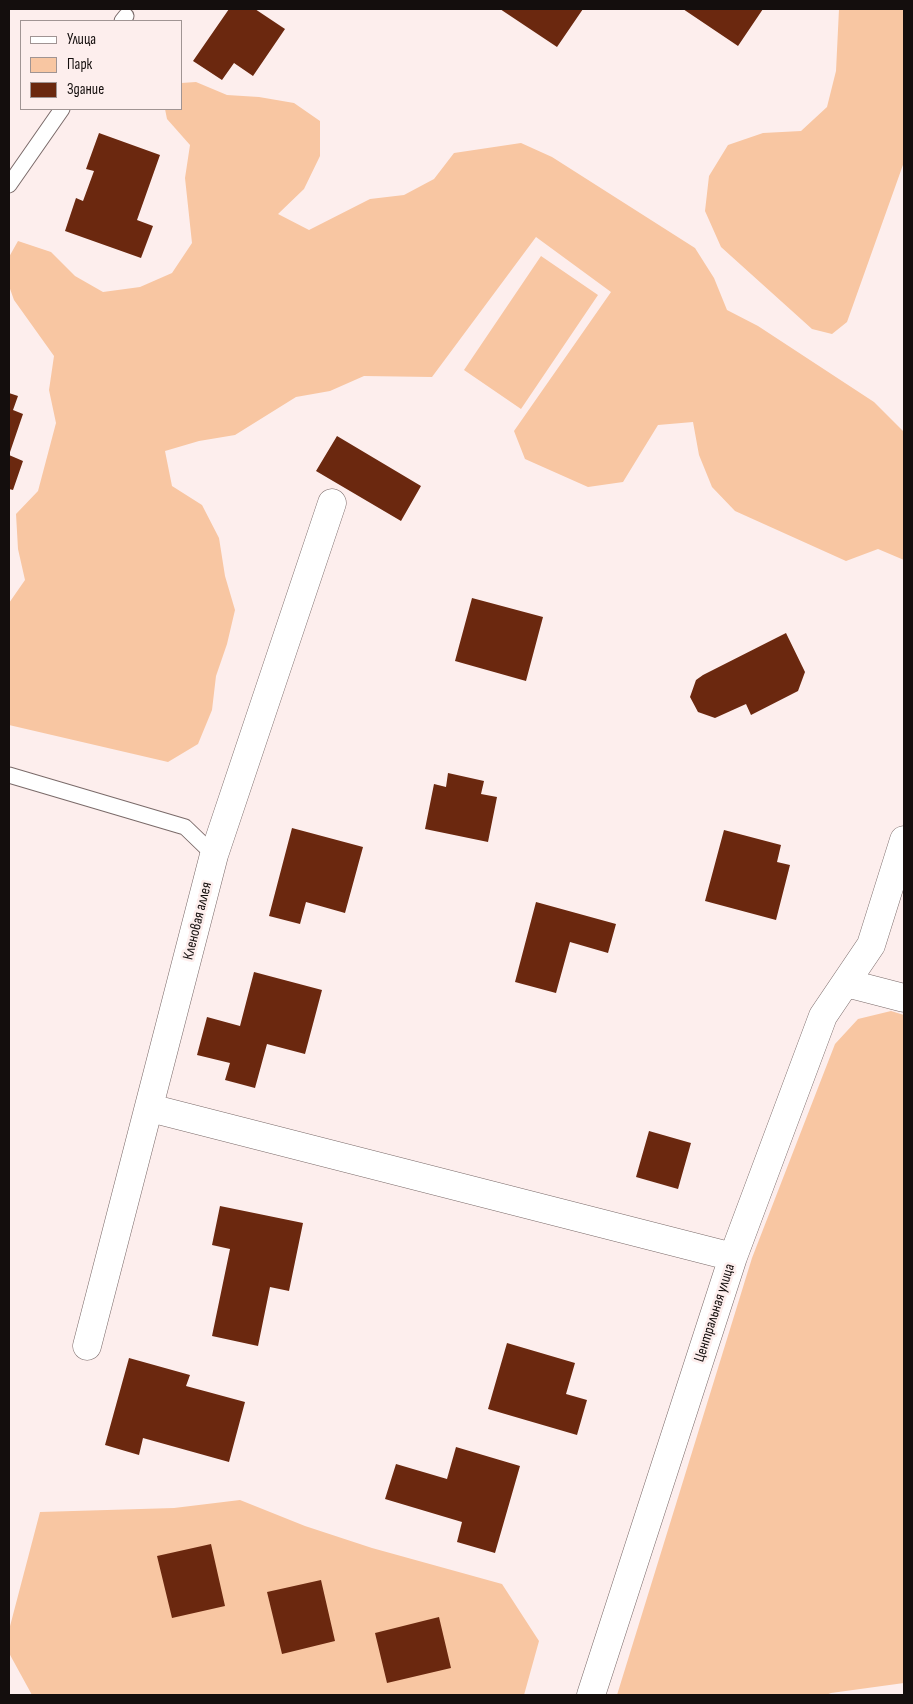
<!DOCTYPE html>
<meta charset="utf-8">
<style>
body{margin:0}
#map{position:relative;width:913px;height:1704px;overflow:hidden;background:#fdeeed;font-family:"Sofia Sans Condensed",sans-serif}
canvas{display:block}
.frame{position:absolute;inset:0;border:10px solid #140e0d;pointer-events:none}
.legend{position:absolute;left:20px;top:20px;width:162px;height:90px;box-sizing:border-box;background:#fdeeed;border:1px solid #a09493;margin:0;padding:6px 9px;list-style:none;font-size:15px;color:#140e0d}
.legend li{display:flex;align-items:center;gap:10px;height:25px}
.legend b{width:25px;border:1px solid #a09493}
</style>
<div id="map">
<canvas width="913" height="1704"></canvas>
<div class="frame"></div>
<ul class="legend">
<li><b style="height:6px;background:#fff"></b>Улица</li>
<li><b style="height:14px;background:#f8c6a2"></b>Парк</li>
<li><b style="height:14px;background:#6b280f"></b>Здание</li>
</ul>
</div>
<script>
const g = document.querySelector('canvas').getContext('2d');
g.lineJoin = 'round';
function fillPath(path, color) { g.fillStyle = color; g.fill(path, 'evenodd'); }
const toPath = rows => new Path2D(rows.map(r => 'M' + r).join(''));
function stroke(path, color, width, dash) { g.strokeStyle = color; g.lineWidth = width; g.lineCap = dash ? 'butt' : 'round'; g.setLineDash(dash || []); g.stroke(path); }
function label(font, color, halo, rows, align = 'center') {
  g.font = font + ' "Sofia Sans Condensed",sans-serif'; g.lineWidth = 5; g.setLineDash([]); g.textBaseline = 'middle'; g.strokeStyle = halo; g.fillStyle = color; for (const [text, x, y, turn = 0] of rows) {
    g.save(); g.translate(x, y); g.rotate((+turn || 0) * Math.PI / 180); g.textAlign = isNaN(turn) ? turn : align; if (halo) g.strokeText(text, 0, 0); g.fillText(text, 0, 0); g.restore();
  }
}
fillPath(toPath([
 [839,9,904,9,904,162,847,322,832,334,812,329,721,247,705,211,709,176,728,145,763,133,801,131,827,107,836,71],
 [196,82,227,95,259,97,294,103,320,121,320,156,304,189,278,214,309,230,370,199,404,195,434,179,454,153,521,143,552,157,695,248,714,278,727,310,758,326,874,402,904,432,904,560,878,549,846,561,735,511,712,487,699,455,693,422,658,425,623,482,588,487,525,459,514,431,611,292,536,237,432,377,364,376,330,391,296,397,235,435,199,441,165,451,172,486,202,505,219,538,225,576,235,610,227,644,216,676,212,710,198,744,168,762,9,725,9,603,25,580,18,549,16,514,38,491,56,423,49,390,54,356,14,300,9,286,9,257,18,241,51,252,75,276,103,292,140,287,172,273,192,243,185,178,190,145,167,119,165,109,181,109,181,83],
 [541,256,598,295,521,409,464,370],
 [891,1011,904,1015,904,1683,831,1693,826,1695,617,1695,752,1258,835,1044,858,1019],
 [240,1500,305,1526,372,1548,502,1584,539,1641,524,1695,32,1695,9,1653,9,1630,40,1512,174,1508]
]), '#f8c6a2');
fillPath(toPath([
 [229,9,255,9,285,29,253,76,234,63,222,80,193,61],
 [500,9,583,9,557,47],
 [683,9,763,9,738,46],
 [99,133,160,155,137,220,153,226,141,258,65,231,76,198,83,201,94,171,86,169],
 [9,393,18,396,13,410,23,414,9,455],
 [337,436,421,486,401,521,316,471],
 [9,455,23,461,13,490,9,489],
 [472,598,543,617,526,681,455,661],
 [786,633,805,672,798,691,751,715,746,704,715,718,698,712,690,697,696,680,703,675],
 [448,773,484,781,481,794,497,797,488,842,425,829,434,784,446,787],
 [292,828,363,847,345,913,306,902,300,924,269,916],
 [724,830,781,845,777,862,790,865,776,920,705,901],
 [536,902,616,924,608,953,570,942,556,993,515,982],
 [254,972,322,990,305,1054,267,1044,255,1088,225,1080,230,1063,197,1055,207,1017,240,1026],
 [649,1131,691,1143,678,1189,636,1177],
 [220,1206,303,1223,289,1291,270,1287,258,1346,212,1336,230,1249,212,1245],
 [507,1343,575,1363,566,1394,587,1400,577,1435,488,1409],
 [129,1358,190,1375,186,1386,245,1402,229,1462,143,1438,139,1455,105,1445],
 [456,1447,520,1466,495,1553,457,1542,462,1522,385,1499,396,1464,447,1479],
 [211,1544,225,1606,172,1618,157,1556],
 [321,1580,335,1641,282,1654,267,1592],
 [439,1617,451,1668,387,1683,375,1633]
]), '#6b280f');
const service = toPath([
 [122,21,126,16],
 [9,185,62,109],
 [9,775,185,827,214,855]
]);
const minor = toPath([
 [846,983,904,998],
 [150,1108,733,1257],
 [87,1346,214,855,332,503],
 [591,1695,733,1257,823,1016,871,945,904,840]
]);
stroke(service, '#7a6a69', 17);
stroke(minor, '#7a6a69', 29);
stroke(service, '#fff', 15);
stroke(minor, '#fff', 28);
label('15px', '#140e0d', '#fdeeed', [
 ["Кленовая аллея",198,921,-76],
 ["Центральная улица",715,1313,-72]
]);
</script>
